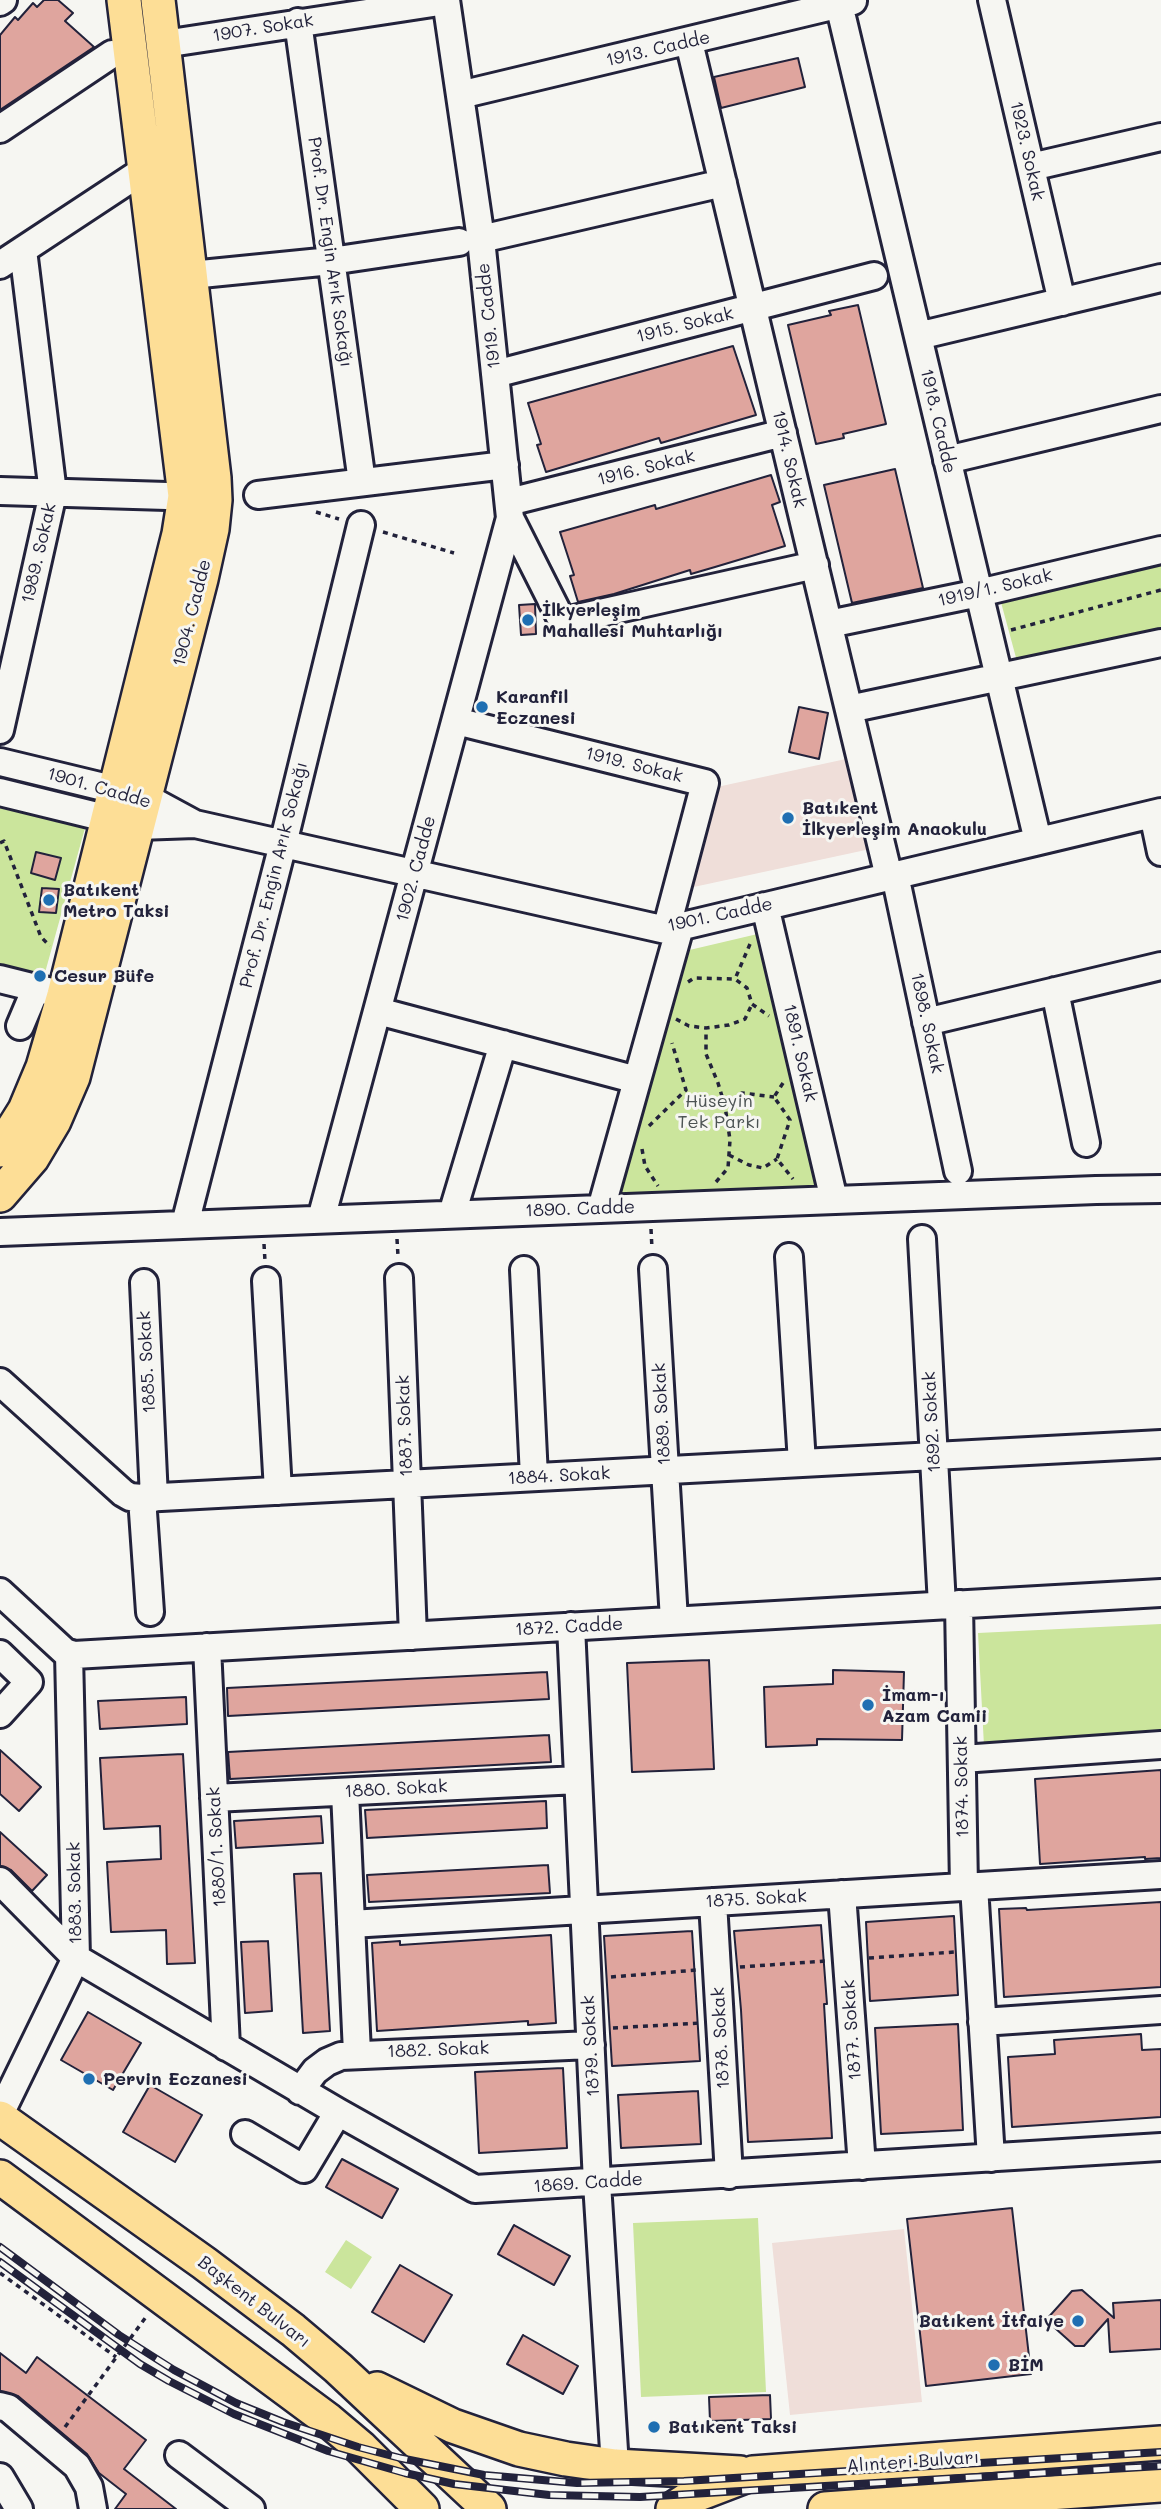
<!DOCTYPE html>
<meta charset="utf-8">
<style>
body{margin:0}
canvas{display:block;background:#f6f6f2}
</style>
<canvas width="1161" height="2509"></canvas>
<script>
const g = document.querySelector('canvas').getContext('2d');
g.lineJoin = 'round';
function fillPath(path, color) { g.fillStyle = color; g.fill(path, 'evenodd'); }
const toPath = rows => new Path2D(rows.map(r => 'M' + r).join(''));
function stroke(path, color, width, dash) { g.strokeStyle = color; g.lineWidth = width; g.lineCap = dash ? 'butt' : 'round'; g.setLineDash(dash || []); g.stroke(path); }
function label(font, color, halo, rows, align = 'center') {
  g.font = font + ' Mali,sans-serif'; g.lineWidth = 6; g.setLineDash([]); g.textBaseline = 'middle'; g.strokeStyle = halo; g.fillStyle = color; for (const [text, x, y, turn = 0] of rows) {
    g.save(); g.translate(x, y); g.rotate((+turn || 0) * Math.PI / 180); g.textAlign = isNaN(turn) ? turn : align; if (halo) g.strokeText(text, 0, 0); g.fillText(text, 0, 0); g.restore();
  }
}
fillPath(toPath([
 [855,757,875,848,689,888,717,787],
 [904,2229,922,2402,790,2415,772,2243]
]), '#efded9');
fillPath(toPath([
 [1161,556,1161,635,1018,665,999,595],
 [0,808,85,828,43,980,0,969],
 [766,932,818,1189,607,1202,681,952],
 [1161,1624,1161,1737,984,1746,978,1633],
 [758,2218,766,2392,641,2397,633,2223],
 [346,2240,372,2257,351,2289,325,2272]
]), '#cbe59c');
const building = toPath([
 [44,0,58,0,73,13,65,21,94,47,0,110,0,35,15,17,18,20,33,3,37,7,44,0],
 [798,58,805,87,721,108,714,77,798,58],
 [858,305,886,424,843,434,844,438,816,444,788,325,831,315,829,311,858,305],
 [733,346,756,415,661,443,659,438,546,472,537,445,541,444,528,403,733,346],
 [895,469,923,588,852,603,824,485,895,469],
 [771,475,780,502,772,505,785,546,715,567,691,574,690,570,614,594,578,602,570,576,574,575,560,532,655,505,656,509,771,475],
 [535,604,536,634,521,635,519,605,535,604],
 [799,707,828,713,819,759,789,752,799,707],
 [36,852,61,858,55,880,31,873,36,852],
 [42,888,59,889,56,913,39,912,42,888],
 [709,1660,714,1769,632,1772,627,1663,709,1660],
 [833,1670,904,1672,902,1740,817,1739,817,1745,766,1747,764,1687,833,1684,833,1670],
 [547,1672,549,1699,228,1716,227,1688,547,1672],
 [186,1697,187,1724,100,1729,98,1701,186,1697],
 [549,1735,551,1762,230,1779,228,1752,549,1735],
 [0,1750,41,1787,19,1811,0,1794,0,1750],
 [183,1754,195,1963,167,1964,166,1930,111,1932,107,1862,161,1859,160,1826,104,1829,100,1758,183,1754],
 [1161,1770,1161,1858,1145,1859,1145,1857,1040,1864,1035,1779,1161,1770],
 [546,1801,547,1828,367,1838,365,1810,546,1801],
 [321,1816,323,1843,236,1848,234,1821,321,1816],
 [0,1832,47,1875,32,1891,11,1870,0,1866,0,1832],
 [548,1865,550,1893,369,1902,367,1875,548,1865],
 [321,1873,330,2031,303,2033,294,1874,321,1873],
 [1161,1902,1161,1987,1004,1997,999,1909,1026,1908,1027,1910,1161,1902],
 [954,1916,958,1995,870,2001,866,1922,954,1916],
 [821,1925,827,2004,824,2004,832,2138,748,2142,741,2010,734,1931,821,1925],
 [692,1931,700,2061,612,2066,604,1936,692,1931],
 [551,1935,556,2023,528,2025,528,2021,377,2031,372,1943,400,1941,400,1945,551,1935],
 [268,1941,272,2011,245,2013,241,1942,268,1941],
 [88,2012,141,2043,113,2090,61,2060,88,2012],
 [958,2024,963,2130,881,2134,875,2028,958,2024],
 [1141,2034,1142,2050,1161,2049,1161,2117,1012,2127,1008,2057,1055,2054,1054,2040,1141,2034],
 [563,2068,567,2148,479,2153,475,2072,563,2068],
 [150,2085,202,2115,175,2162,123,2132,150,2085],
 [698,2091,701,2144,621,2148,618,2095,698,2091],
 [342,2159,398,2189,382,2218,326,2187,342,2159],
 [1012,2208,1031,2374,926,2386,907,2219,1012,2208],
 [514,2225,570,2256,554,2285,498,2254,514,2225],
 [400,2265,452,2295,424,2342,372,2312,400,2265],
 [1082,2290,1114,2318,1113,2303,1161,2300,1161,2349,1110,2352,1108,2319,1084,2346,1075,2346,1046,2320,1072,2291,1082,2290],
 [523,2335,578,2366,563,2394,507,2364,523,2335],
 [0,2353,26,2373,37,2357,146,2440,124,2469,176,2509,115,2509,126,2494,99,2473,87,2454,18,2396,0,2391,0,2353],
 [770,2395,771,2419,710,2421,709,2397,770,2395]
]);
fillPath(building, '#dfa59e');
stroke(building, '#22223b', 2);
const minor = toPath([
 [446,0,481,239,510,518,560,617,569,620,815,565],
 [838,0,1038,841],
 [992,0,1062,302],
 [0,2,3,0],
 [298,22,362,482],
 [689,42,889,877],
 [164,44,446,1],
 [460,95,853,1],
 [0,129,112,54],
 [1031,167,1161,137],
 [481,239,723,183],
 [0,265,144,170],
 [191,275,331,261,459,242],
 [918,336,1161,278],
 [495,374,874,276],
 [947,460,1161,409],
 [0,491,167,496],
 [258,495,505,465],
 [509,502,783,433],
 [829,624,979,593,1161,550],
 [849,709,1161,643],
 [456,721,705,783,666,930],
 [0,730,53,493,23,250],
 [0,762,145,797,193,823],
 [0,792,138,826,195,824,666,930,1161,812],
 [1153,814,1161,852],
 [895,875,958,1171],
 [765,906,834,1200],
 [0,979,64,995],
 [1055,991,1086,1143],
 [378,1011,637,1080],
 [926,1022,1161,966],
 [20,1026,36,988],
 [601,1209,680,927],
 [452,1214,503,1044],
 [321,1219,510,518],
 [185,1224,283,844,361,525],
 [0,1232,1096,1190,1161,1189],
 [922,1239,942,1605],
 [789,1257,802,1463],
 [653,1269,674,1620],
 [524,1270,534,1477],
 [399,1278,413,1636],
 [266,1281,278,1491],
 [144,1283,154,1498],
 [0,1382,123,1493,130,1497,142,1498,1161,1444],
 [142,1498,150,1612],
 [0,1592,65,1652,74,1655,1161,1593],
 [959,1604,964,1887],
 [571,1626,597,2183,615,2466],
 [207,1647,226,2047],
 [0,1654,29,1682,0,1714],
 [962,1759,1161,1745],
 [345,1792,357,2053],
 [214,1798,578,1780],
 [0,1881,76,1958,338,2112,475,2189,1161,2147],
 [974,1886,991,2158],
 [842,1894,862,2166],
 [713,1902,729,2175],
 [351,1924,1161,1875],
 [982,2022,1161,2010],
 [300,2091,315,2071,327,2062,341,2056,591,2045],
 [0,2114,76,1958,69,1654],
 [245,2134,304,2169,338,2112],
 [0,2406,8,2408,77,2466,89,2487,93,2509],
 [179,2455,251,2509],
 [0,2477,19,2509]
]);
const major = toPath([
 [0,1150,25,1110,43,1067,64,995,179,534,185,496,124,0],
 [0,1195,32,1158,54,1121,73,1077,201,579,212,529,215,500,214,478,158,0],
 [0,2118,204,2263,293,2330,338,2368,489,2509],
 [0,2177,328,2420,360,2447,422,2509],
 [377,2389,453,2426,519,2449,566,2459,615,2466,740,2473],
 [673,2509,693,2496,753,2473,1161,2443],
 [825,2509,1161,2485]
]);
stroke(minor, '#22223b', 32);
stroke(major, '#22223b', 38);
stroke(toPath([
 [316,512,339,519],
 [383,532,454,553],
 [1011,630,1161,590],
 [0,843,4,841,41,937,50,946],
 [750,944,735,979,747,988,752,1004,769,1016],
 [688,982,694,978,735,979],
 [676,1019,689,1026,706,1028],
 [783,1083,774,1097,790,1120,777,1159,793,1179],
 [725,1106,718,1083,706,1054,706,1028,729,1025,745,1019,752,1004],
 [649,1126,686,1090,672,1043],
 [642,1149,645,1166,658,1186],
 [729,1155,749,1165,763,1168,777,1159],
 [716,1182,728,1168,730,1140,725,1106,742,1093,774,1097],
 [651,1229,652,1249],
 [397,1239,398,1256],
 [264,1244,265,1261],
 [869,1958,955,1952],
 [740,1967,826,1961],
 [611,1977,697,1970],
 [613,2028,700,2023],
 [0,2273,116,2357],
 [65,2427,146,2317]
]), '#22223b', 3.5, [5, 5]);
stroke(minor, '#f6f6f2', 26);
stroke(major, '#fdde96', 33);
const rail = toPath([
 [0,2247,119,2335,174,2370,236,2403,283,2422,358,2447,400,2458,484,2475,577,2483,684,2481,1161,2452],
 [0,2262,140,2364,169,2381,234,2414,328,2451,405,2473,454,2484,549,2495,640,2497,1161,2466]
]);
stroke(rail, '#22223b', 8);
stroke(rail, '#f6f6f2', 5, [16]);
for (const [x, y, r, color] of [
 [528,620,7,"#1f6fb2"],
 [482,707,7,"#1f6fb2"],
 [788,818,7,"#1f6fb2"],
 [49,900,7,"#1f6fb2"],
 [40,976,7,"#1f6fb2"],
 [868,1705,7,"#1f6fb2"],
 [89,2079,7,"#1f6fb2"],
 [1078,2321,7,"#1f6fb2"],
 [994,2365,7,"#1f6fb2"],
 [654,2427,7,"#1f6fb2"]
]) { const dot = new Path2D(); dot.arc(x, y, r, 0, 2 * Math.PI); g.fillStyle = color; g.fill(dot); stroke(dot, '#f6f6f2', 2.5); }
label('18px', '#22223b', '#f6f6f2', [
 ["1907. Sokak",263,28,-9],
 ["1913. Cadde",658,49,-13],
 ["1923. Sokak",1027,151,77],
 ["Prof. Dr. Engin Arık Sokağı",330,252,82],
 ["1919. Cadde",489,316,-96],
 ["1915. Sokak",685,325,-14],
 ["1918. Cadde",938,421,77],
 ["1914. Sokak",789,459,77],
 ["1916. Sokak",646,468,-14],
 ["1989. Sokak",39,553,-77],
 ["1919/1. Sokak",995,588,-13],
 ["1904. Cadde",192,613,-76],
 ["1919. Sokak",634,765,14],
 ["1901. Cadde",99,788,16],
 ["1902. Cadde",416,869,-75],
 ["Prof. Dr. Engin Arık Sokağı",274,875,-76],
 ["1901. Cadde",720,915,-12],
 ["1898. Sokak",927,1023,78],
 ["1891. Sokak",800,1053,77],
 ["1890. Cadde",580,1209,-2],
 ["1885. Sokak",147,1362,-93],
 ["1889. Sokak",662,1414,-93],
 ["1892. Sokak",932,1422,-93],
 ["1887. Sokak",405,1426,-92],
 ["1884. Sokak",559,1476,-3],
 ["1872. Cadde",569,1627,-3],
 ["1874. Sokak",962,1787,-91],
 ["1880. Sokak",396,1789,-3],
 ["1880/1. Sokak",217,1847,-93],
 ["1883. Sokak",75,1893,-91],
 ["1875. Sokak",756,1899,-3],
 ["1877. Sokak",852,2030,-94],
 ["1878. Sokak",721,2038,-93],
 ["1879. Sokak",591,2046,-93],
 ["1882. Sokak",438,2050,-2],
 ["1869. Cadde",588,2183,-4],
 ["Başkent Bulvarı",254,2302,38],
 ["Alınteri Bulvarı",913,2462,-4]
]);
label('bold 18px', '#22223b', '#f6f6f2', [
 ["İlkyerleşim",542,610],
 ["Mahallesi Muhtarlığı",542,631],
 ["Karanfil",496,697],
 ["Eczanesi",496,718],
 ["Batıkent",802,808],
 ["İlkyerleşim Anaokulu",802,829],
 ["Batıkent",63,890],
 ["Metro Taksi",63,911],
 ["Cesur Büfe",54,976],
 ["İmam-ı",882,1695],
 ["Azam Camii",882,1716],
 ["Pervin Eczanesi",103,2079],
 ["Batıkent İtfaiye",1064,2321,"right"],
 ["BİM",1008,2365],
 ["Batıkent Taksi",668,2427]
], 'left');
label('18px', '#4c5353', '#f6f6f2', [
 ["Hüseyin",719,1101],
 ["Tek Parkı",719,1122]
]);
</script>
